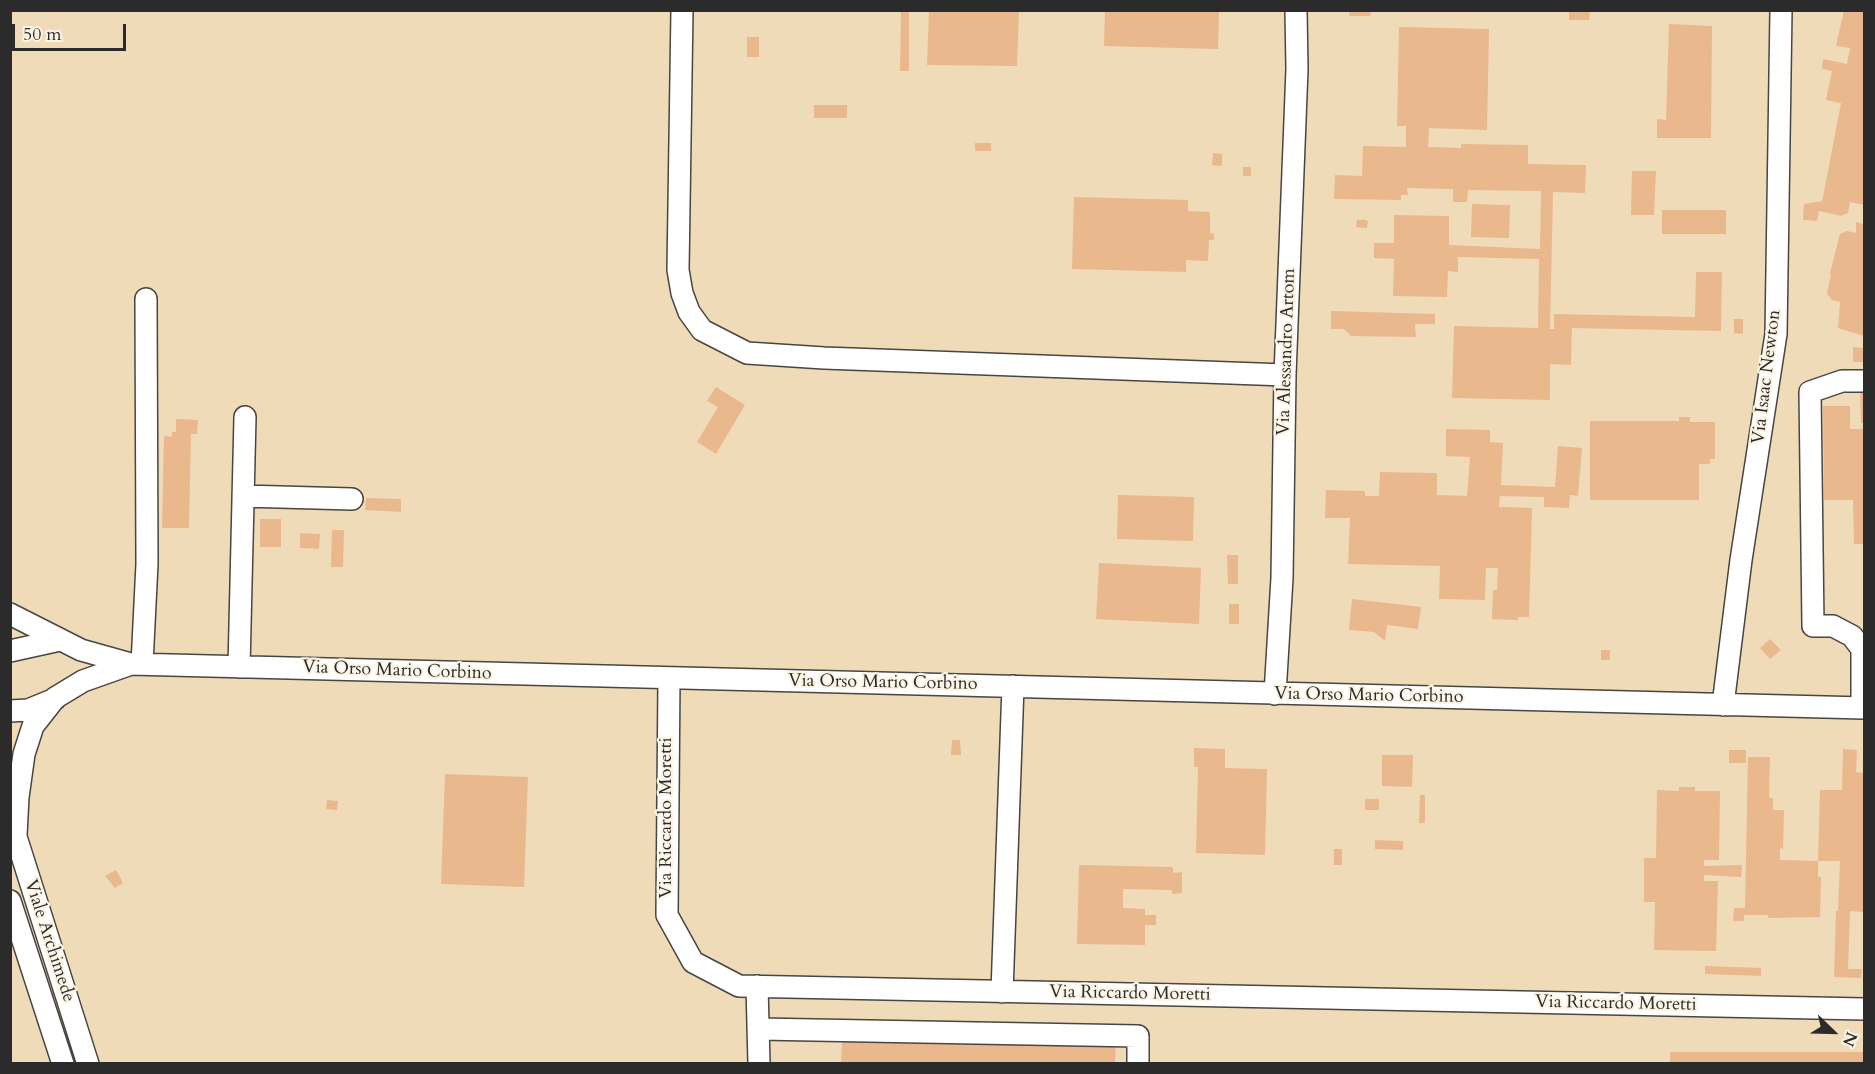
<!DOCTYPE html>
<style>
body{margin:0}
#map{position:relative;width:1875px;height:1074px;overflow:hidden;background:#f0dbb9;font-family:Cardo,serif}
canvas{display:block}
.frame{position:absolute;inset:0;border:12px solid #2b2b2b;pointer-events:none}
.north{position:absolute;left:1803px;top:1002px;width:60px;height:60px;-webkit-text-stroke:4px #fcf5e5;paint-order:stroke;rotate:113deg;font-size:16px;font-weight:700;line-height:24px;text-align:center;color:#2b2b2b}
.north::after{content:'';display:block;margin:auto;width:21px;height:27px;background:#2b2b2b;clip-path:polygon(50% 0,100% 100%,50% 72%,0 100%)}
.scale{position:absolute;left:12px;top:24px;width:114px;height:27px;box-sizing:border-box;border:3px solid #2b2b2b;border-top:0;padding-left:8px;font-size:18px;line-height:21px;white-space:nowrap;color:#2b2b2b;-webkit-text-stroke:4px #fcf5e5;paint-order:stroke}
</style>
<div id="map">
<canvas width="1875" height="1074"></canvas>
<div class="frame"></div>
<div class="north">N</div>
<div class="scale">50 m</div>
</div>
<script>
const g = document.querySelector('canvas').getContext('2d');
g.lineJoin = 'round';
function fillPath(path, color) { g.fillStyle = color; g.fill(path, 'evenodd'); }
const toPath = rows => new Path2D(rows.map(r => 'M' + r).join(''));
function stroke(path, color, width, dash) { g.strokeStyle = color; g.lineWidth = width; g.lineCap = dash ? 'butt' : 'round'; g.setLineDash(dash || []); g.stroke(path); }
function label(font, color, halo, rows, align = 'center') {
  g.font = font + ' Cardo,serif'; g.lineWidth = 4.5; g.setLineDash([]); g.textBaseline = 'middle'; g.strokeStyle = halo; g.fillStyle = color; for (const [text, x, y, turn = 0] of rows) {
    g.save(); g.translate(x, y); g.rotate((+turn || 0) * Math.PI / 180); g.textAlign = isNaN(turn) ? turn : align; if (halo) g.strokeText(text, 0, 0); g.fillText(text, 0, 0); g.restore();
  }
}
fillPath(toPath([
 [901,10,909,10,909,71,900,71],
 [929,10,1019,10,1017,66,927,65],
 [1105,10,1219,10,1218,49,1104,46],
 [1350,10,1371,10,1370,16,1349,16],
 [1569,10,1590,10,1589,20,1569,20],
 [1844,10,1864,10,1864,205,1850,202,1848,213,1841,216,1819,211,1817,221,1803,220,1804,204,1822,201,1823,197,1841,103,1826,100,1832,71,1822,69,1823,59,1847,64,1850,48,1836,46],
 [1669,24,1712,26,1711,138,1657,138,1657,119,1666,120],
 [1399,27,1489,29,1487,130,1429,128,1428,147,1461,148,1461,144,1528,145,1528,164,1586,165,1585,193,1553,192,1550,329,1554,329,1554,314,1695,317,1696,272,1722,272,1721,331,1572,328,1571,365,1550,364,1550,400,1452,398,1454,326,1538,328,1539,259,1458,257,1458,272,1448,271,1447,297,1393,296,1394,259,1374,258,1374,243,1394,243,1394,215,1449,216,1449,245,1540,249,1541,191,1468,190,1467,202,1453,202,1453,189,1407,188,1408,195,1401,195,1401,200,1334,199,1335,175,1362,176,1363,146,1406,147,1406,126,1397,126],
 [747,37,759,37,759,57,747,57],
 [814,105,847,105,847,118,814,118],
 [975,143,991,143,991,151,975,151],
 [1213,153,1222,154,1222,166,1212,165],
 [1243,167,1251,167,1251,176,1243,176],
 [1632,171,1656,171,1654,215,1631,215],
 [1074,197,1188,200,1188,211,1210,212,1210,233,1214,234,1214,240,1209,240,1208,261,1186,260,1186,272,1072,269],
 [1472,204,1510,205,1509,238,1471,237],
 [1662,210,1726,210,1726,234,1662,234],
 [1362,219,1368,221,1367,228,1356,227,1357,220,1362,220],
 [1856,222,1864,224,1864,336,1838,328,1840,302,1832,300,1827,294,1831,275,1830,273,1840,234,1847,231,1856,233],
 [1331,311,1435,314,1435,324,1415,324,1416,337,1351,336,1344,329,1331,329],
 [1734,319,1743,319,1743,334,1734,333],
 [1853,347,1863,348,1863,362,1853,362],
 [716,387,745,405,716,454,697,442,718,407,707,401],
 [1860,392,1864,392,1864,423,1861,423],
 [1823,406,1850,406,1850,429,1864,429,1864,544,1854,544,1853,500,1824,500],
 [1679,417,1690,417,1690,422,1715,422,1715,459,1710,459,1710,464,1699,464,1699,500,1590,500,1590,421,1679,421],
 [176,419,198,420,197,434,191,434,189,528,162,528,164,436,172,437,172,432,176,432],
 [1446,429,1490,430,1490,442,1503,443,1501,485,1555,487,1558,446,1582,448,1578,496,1570,495,1569,508,1544,507,1544,497,1500,496,1499,507,1532,508,1529,617,1518,617,1518,620,1492,619,1493,590,1497,590,1498,568,1486,568,1485,600,1439,599,1440,566,1348,564,1350,518,1325,518,1326,490,1365,491,1365,496,1379,496,1380,472,1437,473,1437,495,1467,496,1470,457,1446,456],
 [1118,495,1194,497,1193,541,1117,539],
 [366,498,401,499,401,512,365,510],
 [260,519,281,519,281,547,260,547],
 [332,530,344,530,343,567,331,567],
 [300,533,320,534,319,549,300,548],
 [1227,555,1238,555,1238,584,1228,584],
 [1099,563,1201,568,1199,624,1096,619],
 [1352,599,1421,607,1418,629,1387,625,1385,641,1374,632,1349,630],
 [1229,604,1239,604,1239,624,1229,624],
 [1770,639,1781,650,1770,659,1760,648],
 [1601,650,1610,650,1610,660,1601,660],
 [952,740,960,740,961,755,951,755],
 [1194,748,1225,749,1225,768,1267,769,1265,855,1196,853,1198,767,1194,767],
 [1843,749,1857,750,1856,772,1864,773,1864,912,1850,911,1848,969,1862,969,1861,978,1834,977,1836,911,1838,911,1840,861,1818,861,1820,790,1842,790],
 [1729,750,1746,750,1746,763,1729,763],
 [1382,755,1413,755,1412,787,1382,786],
 [1748,757,1770,757,1769,798,1773,798,1773,810,1784,810,1783,849,1780,848,1780,860,1818,861,1818,877,1821,877,1820,917,1768,918,1768,915,1744,915,1744,921,1733,921,1734,908,1745,908],
 [445,774,528,777,524,887,441,884],
 [1679,787,1695,787,1695,791,1720,791,1719,860,1704,860,1704,866,1742,865,1741,877,1704,875,1704,881,1718,881,1716,951,1654,950,1655,902,1644,902,1644,858,1656,858,1657,790,1679,791],
 [1420,795,1425,795,1425,823,1419,823],
 [1365,799,1379,799,1379,810,1365,810],
 [327,800,338,801,337,810,326,809],
 [1375,840,1403,841,1403,850,1375,849],
 [1334,849,1342,849,1342,865,1334,865],
 [1079,865,1173,867,1173,873,1182,872,1182,893,1172,894,1172,890,1123,889,1123,908,1145,909,1145,915,1156,915,1156,925,1145,925,1145,945,1077,944],
 [116,870,123,883,115,888,105,876],
 [1705,966,1761,968,1761,976,1705,974],
 [842,1040,1116,1045,1115,1064,841,1064],
 [1670,1052,1864,1052,1864,1064,1670,1064]
]), '#eab88d');
const minor = toPath([
 [682,10,678,270,682,293,689,312,702,330,747,353,824,358,1285,375],
 [243,496,352,499],
 [10,614,81,650,131,664],
 [1862,649,1852,636,1833,626,1813,626,1810,392,1842,381,1864,381],
 [10,651,60,640],
 [142,664,147,564,146,299],
 [239,667,245,417],
 [669,678,667,915,693,962,739,986,1864,1009],
 [1275,694,1282,578,1285,375,1297,69,1296,10],
 [1723,705,1741,560,1776,334,1781,10],
 [1862,708,1862,649,1864,649],
 [10,711,28,710,55,699],
 [11,821,88,1064],
 [16,835,18,797,24,754,33,726,55,698,83,681,131,664,1864,708],
 [10,901,63,1064],
 [757,986,759,1064],
 [1002,992,1013,686],
 [760,1029,1138,1036,1138,1064]
]);
stroke(minor, '#494540', 24);
stroke(minor, '#fff', 21);
label('18px', '#2b2b2b', '#fcf5e5', [
 ["Via Alessandro Artom",1287,352,-88],
 ["Via Isaac Newton",1767,377,-83],
 ["Via Orso Mario Corbino",397,671,2],
 ["Via Orso Mario Corbino",883,683,1],
 ["Via Orso Mario Corbino",1369,696,1],
 ["Via Riccardo Moretti",667,818,-90],
 ["Viale Archimede",49,941,72],
 ["Via Riccardo Moretti",1130,994,1],
 ["Via Riccardo Moretti",1616,1004,1]
]);
</script>
